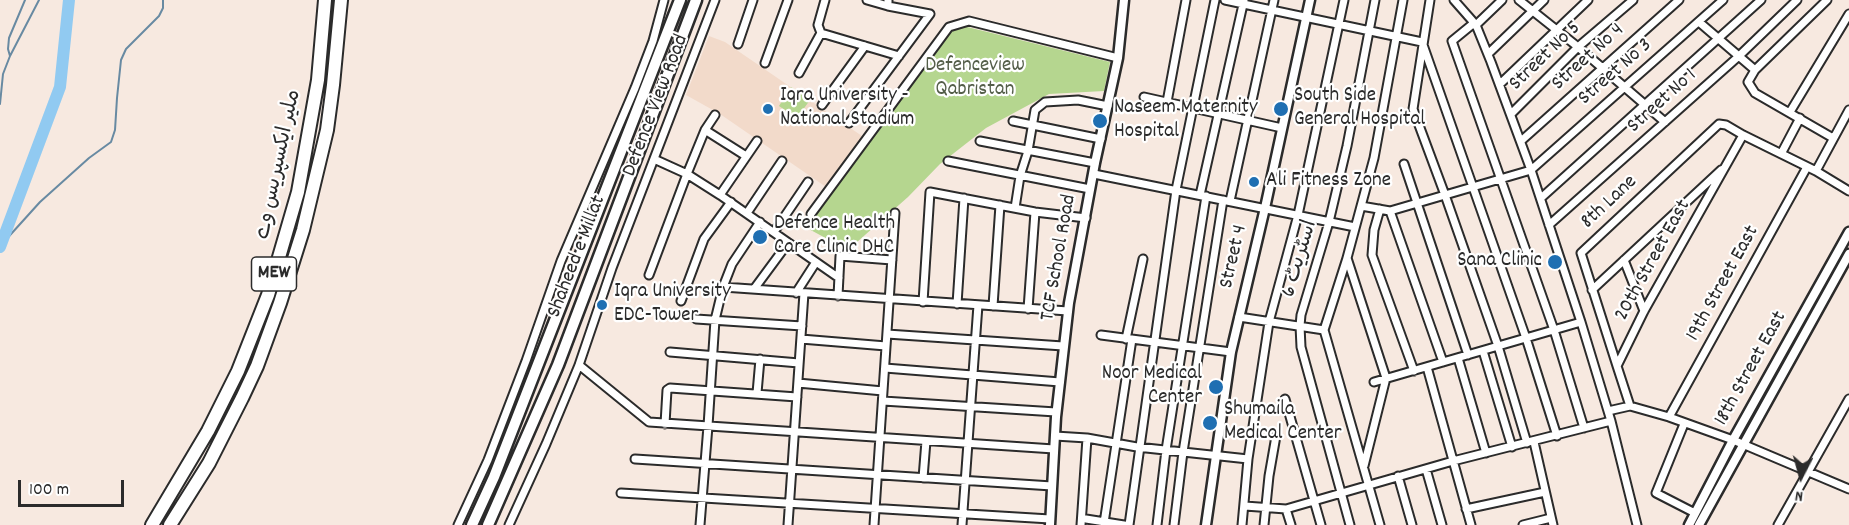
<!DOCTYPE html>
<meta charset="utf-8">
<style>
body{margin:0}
#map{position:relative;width:1849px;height:525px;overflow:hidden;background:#f7e9e0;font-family:Dekko,sans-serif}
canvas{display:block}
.north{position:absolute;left:1771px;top:447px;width:60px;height:60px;-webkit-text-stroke:4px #fff;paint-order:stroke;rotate:186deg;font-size:16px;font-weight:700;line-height:24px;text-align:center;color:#2b2b2b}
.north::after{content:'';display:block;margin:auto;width:21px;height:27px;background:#2b2b2b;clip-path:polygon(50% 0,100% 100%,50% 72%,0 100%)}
.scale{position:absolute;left:18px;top:480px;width:106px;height:27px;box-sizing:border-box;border:3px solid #2b2b2b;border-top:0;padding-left:8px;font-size:18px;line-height:21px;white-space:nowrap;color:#2b2b2b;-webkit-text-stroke:4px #fff;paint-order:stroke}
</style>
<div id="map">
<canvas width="1849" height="525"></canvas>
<div class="north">N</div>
<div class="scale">100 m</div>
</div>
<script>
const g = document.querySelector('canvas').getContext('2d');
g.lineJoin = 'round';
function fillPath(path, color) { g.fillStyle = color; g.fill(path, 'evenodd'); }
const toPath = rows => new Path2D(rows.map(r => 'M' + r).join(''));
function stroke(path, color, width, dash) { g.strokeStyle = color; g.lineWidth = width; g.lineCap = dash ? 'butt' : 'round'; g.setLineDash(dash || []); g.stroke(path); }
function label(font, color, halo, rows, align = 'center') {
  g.font = font + ' Dekko,"Playpen Sans Arabic",sans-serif'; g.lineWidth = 4.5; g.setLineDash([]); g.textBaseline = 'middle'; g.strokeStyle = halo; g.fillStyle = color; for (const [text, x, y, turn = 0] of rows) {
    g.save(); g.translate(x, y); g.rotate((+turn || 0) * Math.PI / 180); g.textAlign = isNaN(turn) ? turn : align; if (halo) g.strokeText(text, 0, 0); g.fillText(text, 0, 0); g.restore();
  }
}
fillPath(toPath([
 [709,36,725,42,862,136,826,187,720,114,686,95]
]), '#f2daca');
fillPath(toPath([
 [959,25,1110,62,1104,91,1049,94,986,128,940,164,908,197,848,250,805,227,951,29],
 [791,87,810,100,797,118,779,106]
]), '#b5d68f');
stroke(toPath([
 [10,56,8,49,9,38,25,0],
 [0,104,3,74,10,56,39,0],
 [2,244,40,202,89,158,111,142,115,130,117,98,121,60,126,49,159,16,163,8,163,0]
]), '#688aa2', 2);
stroke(toPath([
 [0,247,60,87,69,0]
]), '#91caf1', 12);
const minor = toPath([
 [867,0,888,6],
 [1225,0,1422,42,1526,338,1557,436],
 [1430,0,1413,109,1445,195,1498,346,1527,443],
 [1454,0,1476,25,1491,62,1531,170,1581,322,1611,421,1637,525],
 [1519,0,1578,47,1665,122],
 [1827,0,1755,70,1748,82,1755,93,1833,138],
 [1699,22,1755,70],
 [1474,23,1452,41,1554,330,1584,428],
 [1476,25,1502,0],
 [821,33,899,56],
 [738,44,753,0],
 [1488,54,1544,0],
 [765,63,788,0],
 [799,73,821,33,818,25,825,0],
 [1500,84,1588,0],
 [1144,97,1282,128],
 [1167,102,1186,0],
 [822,105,865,46],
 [1790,112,1849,14],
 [1511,114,1578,47,1633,0],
 [1013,121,1101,139],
 [849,123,930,14,888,6,888,0],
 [705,130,746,156],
 [980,141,1095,163],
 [1521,141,1679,0],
 [1781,154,1800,118],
 [654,159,687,174,720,195,839,278],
 [948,161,1090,189],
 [1404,164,1468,355],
 [1816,171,1849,110],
 [1094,174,1355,227],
 [720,195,757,141],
 [1200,195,1244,0],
 [1541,198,1761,0],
 [1230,201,1274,0],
 [1361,206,1390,211,1531,170,1723,0],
 [1015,208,1020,176,1028,151,1035,110,1045,102,1078,100,1108,106],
 [1380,209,1374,230,1372,255,1414,371],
 [1390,211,1443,362],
 [747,213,782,161],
 [811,214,949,27,969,21,1118,58],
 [1549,225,1739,56,1797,0],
 [774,232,808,182],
 [1347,258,1386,378,1364,466],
 [1624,260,1644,311],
 [649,275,687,174,705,130,715,115],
 [723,287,1068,311],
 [754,289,788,243],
 [1592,290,1721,170],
 [796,293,816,262],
 [838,296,840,256,892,260],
 [681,301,704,239,731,202],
 [923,302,930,192,1035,212,1086,218],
 [957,304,964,198],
 [993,306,1000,205],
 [1028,309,1035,212],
 [1239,317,1324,330],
 [696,319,802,326],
 [887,334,1063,346],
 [1101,335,1231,352],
 [801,339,886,346],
 [1126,339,1143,259],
 [1483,351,1512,447],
 [670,352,799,363],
 [1458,358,1486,453],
 [579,365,649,422,1054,449],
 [1617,366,1581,253,1719,124,1726,125,1743,135,1816,171,1849,191],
 [1427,367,1471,525],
 [885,368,1060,382],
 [1374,382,1581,322],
 [798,383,883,391],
 [757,393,760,359],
 [1285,399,1321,525],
 [883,401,1056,412],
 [1630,406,1617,366,1644,311,1743,135],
 [1608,411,1630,406,1669,417,1733,440,1849,489],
 [1669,417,1807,167],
 [665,424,667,390,670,388,797,397],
 [1684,424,1656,493,1695,513],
 [1055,436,1087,438,1137,447,1248,459],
 [1534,442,1553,525],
 [635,459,1052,486],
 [1426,469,1442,525],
 [1398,476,1412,525],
 [923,478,926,441],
 [621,493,1050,519],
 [1245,506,1286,509,1453,461,1611,421],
 [1286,509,1291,525],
 [1466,509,1545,492],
 [1086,519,1124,525],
 [1104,523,1132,339],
 [458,525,488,460,526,361,561,261,635,88,653,41,664,0],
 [509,525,546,444,579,365,612,268,715,0],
 [700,525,708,426,715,320,723,287,732,264,760,222],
 [788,525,804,293],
 [874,525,895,213],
 [962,525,978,305],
 [1081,525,1087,438],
 [1129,525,1176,190,1215,0],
 [1157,525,1166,450,1206,196],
 [1174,525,1183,452,1223,200],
 [1242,525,1248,459,1269,322,1298,215,1344,0],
 [1264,525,1269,476,1276,436],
 [1350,525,1301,347,1300,326,1301,315,1329,222,1347,146,1375,0],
 [1380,525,1324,330,1347,258,1374,158,1403,0],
 [1523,525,1551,518],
 [1778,525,1849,399]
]);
const tertiary = toPath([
 [1050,525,1056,417,1069,303,1095,163,1118,58,1124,0],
 [1206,525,1231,352,1265,208,1310,0],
 [1689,525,1733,440,1849,232],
 [1699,525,1849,254]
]);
const primary = toPath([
 [472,525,494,477,680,0],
 [488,525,558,365,696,0]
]);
const motorway = toPath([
 [152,525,208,431,238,371,268,295,298,192,318,80,325,0],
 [170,525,209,463,242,398,257,366,280,303,303,230,327,130,333,85,341,0]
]);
stroke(minor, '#2b2b2b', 11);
stroke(tertiary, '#2b2b2b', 13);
stroke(primary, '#2b2b2b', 15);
stroke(motorway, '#2b2b2b', 16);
stroke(minor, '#fff', 7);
stroke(tertiary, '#fff', 8);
stroke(primary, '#fff', 10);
stroke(motorway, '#fff', 12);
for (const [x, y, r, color] of [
 [768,109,6,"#1f6fb2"],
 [1281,109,8,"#1f6fb2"],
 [1100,121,8,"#1f6fb2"],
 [1254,182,6,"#1f6fb2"],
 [760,237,8,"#1f6fb2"],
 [1555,262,8,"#1f6fb2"],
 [602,305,6,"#1f6fb2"],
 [1216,387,8,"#1f6fb2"],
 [1210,423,8,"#1f6fb2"]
]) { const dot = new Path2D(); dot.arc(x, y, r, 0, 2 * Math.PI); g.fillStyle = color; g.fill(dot); stroke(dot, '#fff', 2); }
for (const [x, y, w] of [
 [274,274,45]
]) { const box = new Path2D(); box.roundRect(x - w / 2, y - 17, w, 34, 4.5); g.fillStyle = '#fff'; g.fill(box); stroke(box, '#2b2b2b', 1.5); }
label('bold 20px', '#2b2b2b', null, [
 ["MEW",274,274]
]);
label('21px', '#2b2b2b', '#fff', [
 ["Street No 5",1546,57,-44],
 ["Street No 4",1589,58,-42],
 ["Street No 3",1616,73,-41],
 ["Street No 1",1663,102,-42],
 ["Defence View Road",657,106,-69],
 ["ملیر ایکسپریس وے",280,165,-78],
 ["8th Lane",1610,203,-43],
 ["Shaheed e Millat",578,257,-69],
 ["Street 4",1235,257,-77],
 ["TCF School Road",1060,258,-80],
 ["اسٹریٹ 6",1301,259,-73],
 ["20th Street East",1654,261,-61],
 ["19th Street East",1724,284,-61],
 ["18th Street East",1752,369,-61]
]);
label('21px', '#545e49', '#fff', [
 ["Defenceview",975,67],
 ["Qabristan",975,91]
]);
label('21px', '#2b2b2b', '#fff', [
 ["Iqra University -",780,97],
 ["National Stadium",780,121],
 ["South Side",1294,97],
 ["General Hospital",1294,121],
 ["Naseem Maternity",1114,109],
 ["Hospital",1114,133],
 ["Ali Fitness Zone",1266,182],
 ["Defence Health",774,225],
 ["Care Clinic DHC",774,249],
 ["Sana Clinic",1542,262,"right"],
 ["Iqra University",614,293],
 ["EDC-Tower",614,317],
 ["Noor Medical",1202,375,"right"],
 ["Center",1202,399,"right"],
 ["Shumaila",1224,411],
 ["Medical Center",1224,435]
], 'left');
</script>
